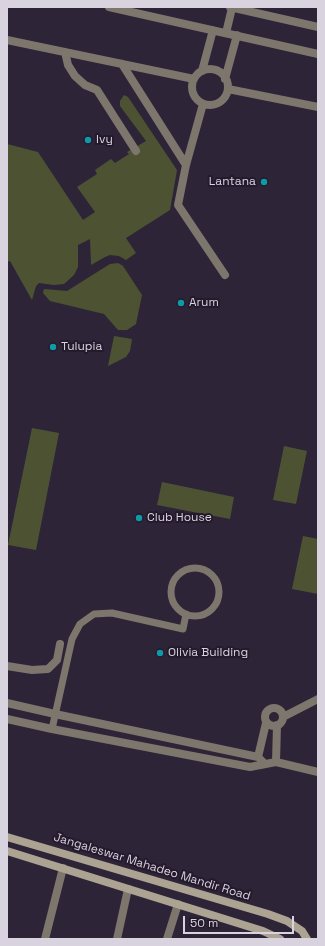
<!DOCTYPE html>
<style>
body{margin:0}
#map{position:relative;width:325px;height:946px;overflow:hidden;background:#2e2437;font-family:"Space Grotesk",sans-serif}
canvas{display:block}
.frame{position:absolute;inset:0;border:8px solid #d9d2df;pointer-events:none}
.scale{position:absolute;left:183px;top:916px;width:111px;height:18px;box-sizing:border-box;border:2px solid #d9d2df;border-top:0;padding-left:5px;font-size:12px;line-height:14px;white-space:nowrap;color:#d9d2df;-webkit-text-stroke:3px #241a2c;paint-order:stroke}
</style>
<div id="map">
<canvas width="325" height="946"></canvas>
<div class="frame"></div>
<div class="scale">50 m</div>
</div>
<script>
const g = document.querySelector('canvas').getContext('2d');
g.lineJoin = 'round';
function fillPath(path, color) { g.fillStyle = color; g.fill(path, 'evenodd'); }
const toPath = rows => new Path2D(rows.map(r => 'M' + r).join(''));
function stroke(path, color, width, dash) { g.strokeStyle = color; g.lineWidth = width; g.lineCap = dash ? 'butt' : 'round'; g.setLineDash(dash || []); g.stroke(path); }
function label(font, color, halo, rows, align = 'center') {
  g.font = font + ' "Space Grotesk",sans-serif'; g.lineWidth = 4; g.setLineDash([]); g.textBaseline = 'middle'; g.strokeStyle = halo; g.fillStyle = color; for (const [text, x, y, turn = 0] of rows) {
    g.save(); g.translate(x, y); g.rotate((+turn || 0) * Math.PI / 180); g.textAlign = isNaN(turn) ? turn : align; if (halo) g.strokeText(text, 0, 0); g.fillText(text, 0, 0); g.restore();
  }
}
fillPath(toPath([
 [124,95,128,97,177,170,170,210,126,238,136,253,126,260,119,256,110,255,105,257,91,265,90,239,78,245,78,267,74,275,64,284,54,285,39,283,36,286,32,300,10,261,7,262,7,144,38,152,83,220,95,212,77,187,97,174,95,170,111,159,115,163,129,154,127,152,146,141,120,106,120,101],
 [118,263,123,266,142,295,136,324,127,330,118,330,104,314,50,301,43,293,44,289,67,291,110,264],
 [114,336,132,339,130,351,126,357,108,366],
 [32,428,59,433,36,550,8,545],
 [284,446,307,451,296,504,273,500],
 [162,482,234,497,230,519,157,505],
 [303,536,318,539,318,594,292,589]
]), '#4d5332');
stroke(toPath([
 '171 592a24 24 0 1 1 48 0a24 24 0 1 1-48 0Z',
 [52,729,72,639,80,624,94,614,112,613,183,629,186,614]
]), '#7d766d', 7);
stroke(toPath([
 [109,7,318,54],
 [230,7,318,27],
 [226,33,232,8],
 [7,40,194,79],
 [65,52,68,65,75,76,85,85,97,90,136,151],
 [122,64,186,165],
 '192 87a18 18 0 1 1 36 0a18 18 0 1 1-36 0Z',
 [202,71,213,30],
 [225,79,237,35],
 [228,89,318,107],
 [203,104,186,165,178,205,225,275],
 [7,666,32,670,48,669,57,660,60,644],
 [7,703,55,714,258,757,264,763],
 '265 717a9 9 0 1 1 18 0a9 9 0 1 1-18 0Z',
 [283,717,318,699],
 [7,719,52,729,250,767,276,762,318,772],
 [258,757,266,723],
 [276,762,277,725],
 [45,939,63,868],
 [117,939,128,889],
 [167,939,178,904]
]), '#7d766d', 8);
stroke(toPath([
 [7,837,268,914,287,921,302,931,307,939],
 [7,851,263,931,280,939]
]), '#ada393', 8);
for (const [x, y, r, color] of [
 [88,140,4,"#0f9aa8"],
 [264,182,4,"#0f9aa8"],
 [181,303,4,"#0f9aa8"],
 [53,347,4,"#0f9aa8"],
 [139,518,4,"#0f9aa8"],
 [160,653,4,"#0f9aa8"]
]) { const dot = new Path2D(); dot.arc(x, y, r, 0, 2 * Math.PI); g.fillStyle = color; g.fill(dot); stroke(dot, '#241a2c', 1.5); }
label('12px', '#d9d2df', '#241a2c', [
 ["Ivy",96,140],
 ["Lantana",256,182,"right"],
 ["Arum",189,303],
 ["Tulupia",61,347],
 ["Club House",147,518],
 ["Olivia Building",168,653]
], 'left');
label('12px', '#d9d2df', '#241a2c', [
 ["Jangaleswar Mahadeo Mandir Road",152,867,17]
]);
</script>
